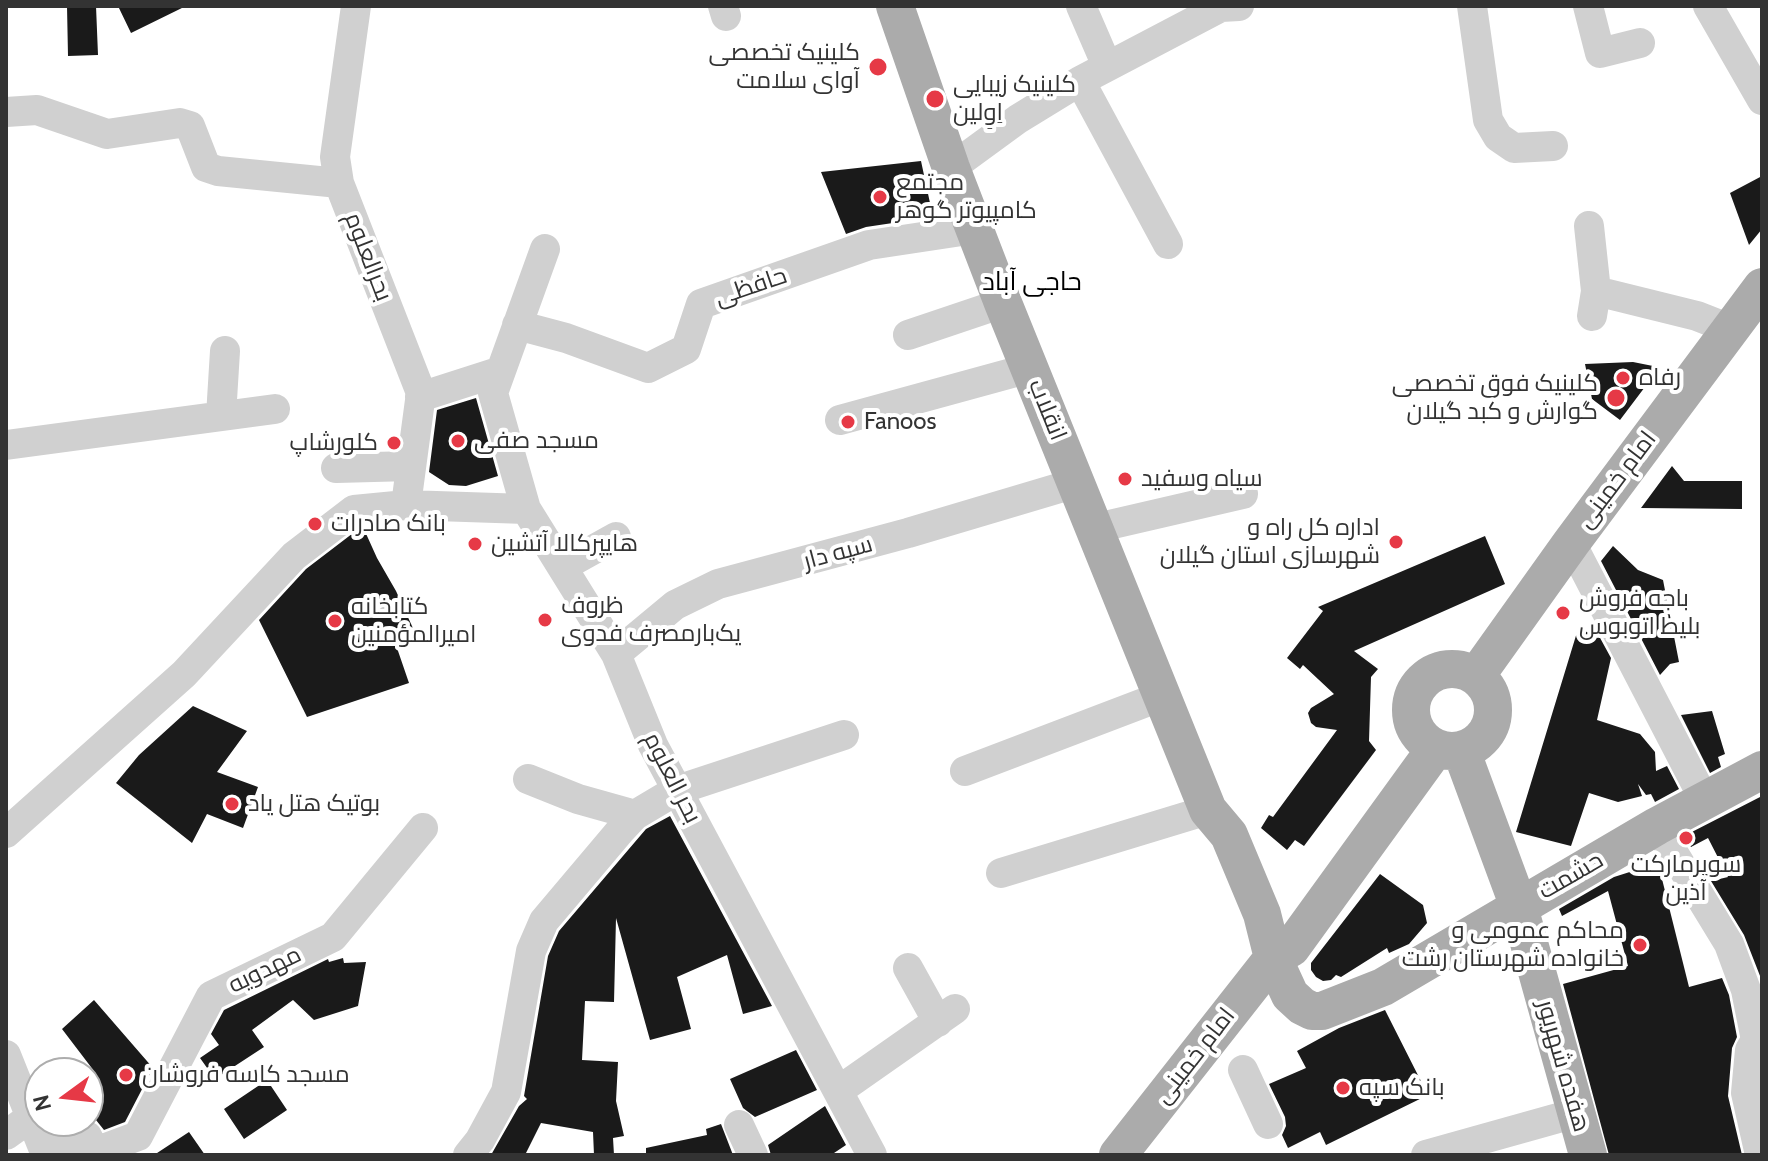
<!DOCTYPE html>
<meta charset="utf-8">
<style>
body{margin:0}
#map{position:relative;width:1768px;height:1161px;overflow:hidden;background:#fff;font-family:Cabin,sans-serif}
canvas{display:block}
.frame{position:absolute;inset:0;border:8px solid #333;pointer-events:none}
.north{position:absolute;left:24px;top:1057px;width:80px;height:80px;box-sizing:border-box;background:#fff;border:2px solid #adadad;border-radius:50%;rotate:255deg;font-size:22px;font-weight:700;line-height:32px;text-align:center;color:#333}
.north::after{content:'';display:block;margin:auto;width:28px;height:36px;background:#e63946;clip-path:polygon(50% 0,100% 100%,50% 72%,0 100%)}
</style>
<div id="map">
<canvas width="1768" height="1161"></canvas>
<div class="frame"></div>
<div class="north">N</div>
</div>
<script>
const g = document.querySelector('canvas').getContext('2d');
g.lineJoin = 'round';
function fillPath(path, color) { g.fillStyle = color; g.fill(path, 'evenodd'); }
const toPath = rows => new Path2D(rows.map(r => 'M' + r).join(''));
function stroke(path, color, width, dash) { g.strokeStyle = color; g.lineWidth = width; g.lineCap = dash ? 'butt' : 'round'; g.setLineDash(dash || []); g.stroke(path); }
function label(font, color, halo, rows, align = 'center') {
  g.font = font + ' Cabin,Cairo,sans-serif'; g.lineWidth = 8; g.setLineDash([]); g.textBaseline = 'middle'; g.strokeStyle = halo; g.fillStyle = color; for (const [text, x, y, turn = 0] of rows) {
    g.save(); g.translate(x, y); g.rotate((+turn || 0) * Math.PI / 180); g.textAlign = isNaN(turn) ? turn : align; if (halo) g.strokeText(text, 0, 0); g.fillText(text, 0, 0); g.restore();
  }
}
fillPath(toPath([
 [67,6,96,6,98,55,68,56],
 [118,6,186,6,131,33],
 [921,161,933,217,866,227,846,234,821,172],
 [1762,176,1762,229,1749,245,1730,193],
 [1633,362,1653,366,1654,375,1620,420,1592,399,1585,364],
 [476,398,498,476,466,486,449,485,429,472,437,410],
 [1672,466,1684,481,1742,481,1742,509,1641,508],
 [361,527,363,527,377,558,396,591,417,637,397,648,409,683,307,717,259,620,306,569],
 [1485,536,1505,584,1354,651,1378,669,1371,677,1369,741,1376,750,1304,846,1295,840,1287,850,1261,828,1269,815,1273,817,1337,730,1316,727,1311,723,1308,713,1311,708,1334,694,1303,665,1300,669,1287,658,1323,611,1318,607],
 [1613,546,1638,570,1663,580,1679,662,1670,664,1660,675,1601,561],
 [1578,629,1599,636,1611,658,1597,720,1640,734,1655,752,1656,771,1667,766,1679,789,1655,802,1651,794,1646,795,1638,784,1642,796,1618,802,1589,793,1571,846,1516,832],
 [193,706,247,731,217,772,258,787,243,828,207,814,192,843,116,783,139,755],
 [1712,711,1725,754,1718,757,1721,767,1710,773,1681,715],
 [1762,796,1762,981,1744,935,1711,881,1728,877,1708,838,1691,847,1684,836],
 [670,816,772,1006,743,1014,727,955,677,977,691,1029,650,1040,616,918,614,1002,585,1001,582,1060,618,1062,616,1101,624,1136,613,1138,614,1155,594,1155,593,1132,541,1123,525,1155,491,1155,519,1106,527,1099,524,1096,548,956,559,931,646,829],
 [1658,863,1689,987,1722,978,1729,995,1737,1037,1732,1048,1728,1096,1742,1155,1609,1155,1563,984,1628,966,1608,891,1562,916,1559,909,1614,877],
 [1380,874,1423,905,1427,923,1409,944,1389,953,1387,948,1341,977,1336,975,1331,980,1323,981,1316,977,1311,970,1311,963],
 [343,958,344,963,366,962,358,1006,314,1020,293,1000,252,1030,264,1047,215,1079,200,1058,219,1045,211,1034,224,1010,328,959,329,962],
 [94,1000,153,1068,125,1122,104,1130,96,1120,94,1071,62,1029],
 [1385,1010,1428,1095,1326,1145,1320,1132,1288,1148,1282,1135,1286,1126,1285,1117,1269,1084,1306,1068,1297,1051,1339,1028],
 [796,1050,817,1090,755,1117,743,1108,730,1079],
 [267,1080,287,1110,244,1139,224,1109],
 [825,1106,846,1145,831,1155,771,1155,768,1145],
 [721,1124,733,1155,646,1155,646,1148,707,1135,706,1129],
 [189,1132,205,1155,154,1155]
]), '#1a1a1a');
stroke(toPath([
 [356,6,335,157,339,183,421,393,406,505],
 [723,6,726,16],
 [1081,6,1107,66],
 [1472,6,1488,120,1498,137,1514,148,1553,146],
 [1588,6,1600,53,1640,43],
 [1708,6,1762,100],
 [1080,81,1168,244],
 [6,112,37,110,107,134,180,123,190,126,206,167,218,171,339,183],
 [951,168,1018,119,1080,81,1221,7,1239,6],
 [1589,226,1596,291,1592,316],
 [1596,291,1697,316,1730,329],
 [517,325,566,338,648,368,686,349,701,304,869,245,975,229],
 [908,335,1003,303],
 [420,397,501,371],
 [221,416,225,351],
 [840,420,1030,368],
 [6,445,275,409],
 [336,468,411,466],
 [526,509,493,393,545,249],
 [1096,528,1243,494],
 [1571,543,1705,801],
 [562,567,616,537],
 [616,654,675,605,718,584,908,533,1076,483],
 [965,771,1162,696],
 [528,779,578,799,635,815],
 [1657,826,1729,944,1746,990,1756,1040,1750,1050,1746,1093,1760,1155],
 [6,833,184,674,294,556,354,510,406,505,526,509,616,654,653,745,872,1155],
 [1001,873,1208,810],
 [908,968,938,1022],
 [6,1055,46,1155],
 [1243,1070,1268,1124],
 [838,1091,955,1009],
 [739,1125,753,1155],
 [6,1135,31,1117],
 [138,1136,211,996,333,937,423,828],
 [51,1155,87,1136,95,1152,138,1136],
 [468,1155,480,1140,506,1092,531,951,544,921,620,831,635,815,677,790,844,735],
 [1426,1155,1576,1113]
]), '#d0d0d0', 30);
stroke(toPath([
 [895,6,951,168,1003,303,1208,810,1229,835,1262,914,1273,958,1290,995,1302,1006,1312,1011,1322,1011,1383,987,1657,826,1762,770],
 '1411 710a41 41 0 1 1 82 0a41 41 0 1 1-82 0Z',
 [1476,676,1571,543,1762,287],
 [1461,750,1519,907,1588,1155],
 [1118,1155,1273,958,1291,948,1436,748]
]), '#ababab', 38);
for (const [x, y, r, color] of [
 [878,67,10,"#e63946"],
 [935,99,10,"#e63946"],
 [880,197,8,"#e63946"],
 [1623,378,8,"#e63946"],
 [1616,398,10,"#e63946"],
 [848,422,8,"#e63946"],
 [458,441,8,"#e63946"],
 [394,443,8,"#e63946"],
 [1125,479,8,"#e63946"],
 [315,524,8,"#e63946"],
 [1396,542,8,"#e63946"],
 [475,544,8,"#e63946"],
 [1563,613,8,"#e63946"],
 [545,620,8,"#e63946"],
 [335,621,8,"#e63946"],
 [232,804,8,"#e63946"],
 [1686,838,8,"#e63946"],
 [1640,945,8,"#e63946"],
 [126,1075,8,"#e63946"],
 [1343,1088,8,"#e63946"]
]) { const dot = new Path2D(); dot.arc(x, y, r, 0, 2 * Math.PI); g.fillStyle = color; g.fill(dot); stroke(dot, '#fff', 3); }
label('24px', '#333', '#fff', [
 ["کلینیک تخصصی",860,53,"right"],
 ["آوای سلامت",860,81,"right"],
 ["کلینیک زیبایی",953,85],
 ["اِوِلین",953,113],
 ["مجتمع",896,183],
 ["کامپیوتر گوهر",896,211],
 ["رفاه",1639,378],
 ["کلینیک فوق تخصصی",1598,384,"right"],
 ["گوارش و کبد گیلان",1598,412,"right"],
 ["Fanoos",864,422],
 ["مسجد صفی",474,441],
 ["کلورشاپ",378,443,"right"],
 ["سیاه وسفید",1141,479],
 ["بانک صادرات",331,524],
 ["اداره کل راه و",1380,528,"right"],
 ["شهرسازی استان گیلان",1380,556,"right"],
 ["هایپرکالا آتشین",491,544],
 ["باجه فروش",1579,599],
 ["بلیط اتوبوس",1579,627],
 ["ظروف",561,606],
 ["یک‌بارمصرف فدوی",561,634],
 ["کتابخانه",351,607],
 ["امیرالمؤمنین",351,635],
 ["بوتیک هتل یاد",248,804],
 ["سوپرمارکت",1686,865,"center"],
 ["آذین",1686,893,"center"],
 ["محاکم عمومی و",1624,931,"right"],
 ["خانواده شهرستان رشت",1624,959,"right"],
 ["مسجد کاسه فروشان",142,1075],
 ["بانک سپه",1359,1088]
], 'left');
label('24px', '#333', '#fff', [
 ["بحرالعلوم",368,257,69],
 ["حافظی",751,287,-19],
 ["انقلاب",1047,410,68],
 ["امام خمینی",1617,480,-53],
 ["سپه دار",838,553,-15],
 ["بحر العلوم",672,778,63],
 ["حشمت",1571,876,-30],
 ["مهدویه",265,970,-26],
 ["امام خمینی",1195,1056,-52],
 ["هفده شهریور",1563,1066,74]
]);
label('26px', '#000', '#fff', [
 ["حاجی آباد",1032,282]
]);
</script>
